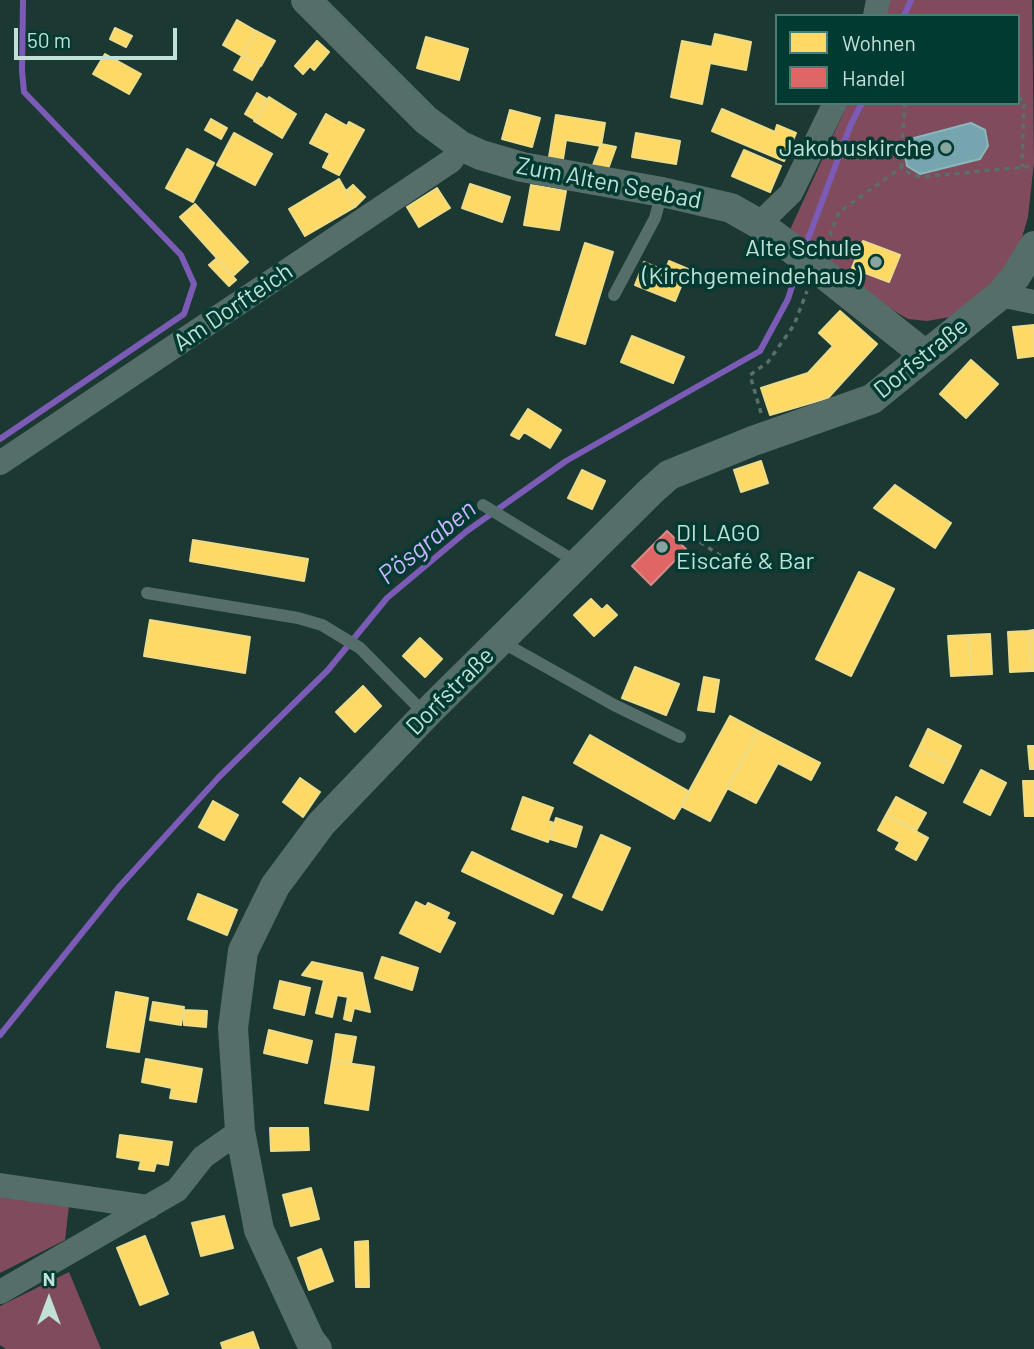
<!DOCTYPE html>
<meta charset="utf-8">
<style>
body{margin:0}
#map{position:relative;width:1034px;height:1349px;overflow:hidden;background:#1c3833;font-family:Barlow,sans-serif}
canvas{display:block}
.legend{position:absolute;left:775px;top:14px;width:245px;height:91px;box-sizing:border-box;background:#013a31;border:2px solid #4d7c74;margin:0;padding:9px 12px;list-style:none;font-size:21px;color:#c0e0d8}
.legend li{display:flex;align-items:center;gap:14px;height:35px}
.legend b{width:35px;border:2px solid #4d7c74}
.north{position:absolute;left:14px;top:1265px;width:70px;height:70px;-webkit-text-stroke:5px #013a31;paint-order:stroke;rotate:0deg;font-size:19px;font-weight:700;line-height:28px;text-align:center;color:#c0e0d8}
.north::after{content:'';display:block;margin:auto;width:24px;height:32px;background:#c0e0d8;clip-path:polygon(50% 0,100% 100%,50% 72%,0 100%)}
.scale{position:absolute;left:14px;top:28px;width:163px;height:32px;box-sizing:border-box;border:4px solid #c0e0d8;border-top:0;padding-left:9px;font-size:21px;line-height:24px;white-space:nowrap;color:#c0e0d8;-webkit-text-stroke:5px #013a31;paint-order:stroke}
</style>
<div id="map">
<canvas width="1034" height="1349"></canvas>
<ul class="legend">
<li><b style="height:19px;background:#ffd966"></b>Wohnen</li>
<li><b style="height:19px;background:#e06666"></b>Handel</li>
</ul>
<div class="north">N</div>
<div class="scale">50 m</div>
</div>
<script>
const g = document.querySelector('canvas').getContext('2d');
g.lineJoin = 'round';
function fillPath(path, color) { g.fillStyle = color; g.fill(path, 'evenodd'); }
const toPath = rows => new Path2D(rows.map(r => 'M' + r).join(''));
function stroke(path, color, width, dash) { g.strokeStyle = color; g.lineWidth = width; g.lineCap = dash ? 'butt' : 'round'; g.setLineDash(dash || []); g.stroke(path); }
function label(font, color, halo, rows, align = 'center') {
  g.font = font + ' Barlow,sans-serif'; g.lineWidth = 7; g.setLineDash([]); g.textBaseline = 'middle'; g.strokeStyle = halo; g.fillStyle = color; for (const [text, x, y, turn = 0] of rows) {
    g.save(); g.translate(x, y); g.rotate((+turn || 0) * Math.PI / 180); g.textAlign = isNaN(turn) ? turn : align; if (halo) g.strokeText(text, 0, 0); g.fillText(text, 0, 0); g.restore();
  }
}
fillPath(toPath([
 [889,0,1032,0,1034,162,1028,217,1021,241,1008,263,983,292,950,317,927,321,908,319,891,309,789,232,848,103,1018,103,1018,16,885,16],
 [0,1195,69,1206,65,1240,0,1273],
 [69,1272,101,1349,6,1349,0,1345,0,1306]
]), '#7f4b5d');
const homes = toPath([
 [237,20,256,31,242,56,223,45,237,20],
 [115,28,132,36,126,47,110,39,115,28],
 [256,31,275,41,261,66,242,56,256,31],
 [715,34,751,42,746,70,710,63,702,104,671,97,682,41,712,47,715,34],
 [426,37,468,49,459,80,417,68,426,37],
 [317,41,329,52,314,70,310,66,303,74,295,66,317,41],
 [105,54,141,74,129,94,93,74,105,54],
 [242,56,260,66,252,80,234,70,242,56],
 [257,93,267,99,255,120,245,114,257,93],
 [269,97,296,114,282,138,254,121,269,97],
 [722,109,775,132,777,125,796,133,784,161,712,131,722,109],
 [510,110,540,118,532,147,502,139,510,110],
 [326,114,347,126,349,122,364,130,339,175,323,167,330,153,310,143,326,114],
 [556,115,605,123,601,146,566,140,563,159,549,157,556,115],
 [211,119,227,128,221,139,205,130,211,119],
 [234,133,272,154,255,185,217,165,234,133],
 [636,133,680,141,676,164,632,157,636,133],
 [601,144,616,147,608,169,593,165,601,144],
 [187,149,214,163,193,202,166,188,187,149],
 [744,150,781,166,770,192,732,176,744,150],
 [339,179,355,207,305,236,289,209,339,179],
 [470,184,510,197,502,222,462,208,470,184],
 [353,185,365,197,355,207,346,191,353,185],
 [531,185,566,191,559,230,524,225,531,185],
 [437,188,450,208,419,227,407,207,437,188],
 [195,204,248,262,233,276,180,217,195,204],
 [863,241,900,255,889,282,852,268,863,241],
 [585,243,613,252,585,344,556,335,585,243],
 [217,258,236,280,229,286,209,265,217,258],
 [669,261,688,269,675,301,635,285,644,262,665,271,669,261],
 [840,311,877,344,828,398,770,415,761,388,808,373,833,346,819,333,840,311],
 [1034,325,1034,356,1018,358,1013,327,1034,325],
 [632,336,684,357,673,383,621,362,632,336],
 [971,360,998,384,966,418,940,394,971,360],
 [528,409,561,430,550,448,524,432,519,439,511,435,528,409],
 [761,461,768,483,741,492,734,470,761,461],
 [582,470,605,481,592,509,568,498,582,470],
 [895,485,951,523,935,548,874,508,895,485],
 [193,540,308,559,304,581,190,561,193,540],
 [859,572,894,589,851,676,816,659,859,572],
 [591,599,602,610,607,605,617,615,594,636,574,615,591,599],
 [150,620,250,637,245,673,144,656,150,620],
 [1034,630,1034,671,1031,671,1028,631,1034,630],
 [1028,631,1031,671,1010,672,1008,632,1028,631],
 [990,634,992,674,971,675,969,635,990,634],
 [969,635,971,675,951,676,948,636,969,635],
 [420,638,442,659,425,677,403,656,420,638],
 [635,667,679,684,666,715,622,698,635,667],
 [704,677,719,680,714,712,698,710,704,677],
 [363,686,381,706,355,732,336,712,363,686],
 [730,716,758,731,710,821,681,806,730,716],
 [928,729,961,746,952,765,919,748,928,729],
 [758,731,820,763,811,780,778,763,756,803,727,788,758,731],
 [590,735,690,792,674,819,574,763,590,735],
 [1028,746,1034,746,1034,769,1030,769,1028,746],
 [919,748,952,765,943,783,910,766,919,748],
 [981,770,1006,783,990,815,964,802,981,770],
 [300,778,320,792,303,817,283,802,300,778],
 [1023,781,1034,781,1034,816,1025,816,1023,781],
 [523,797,553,808,548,821,554,823,548,842,512,829,523,797],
 [896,797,926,813,916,831,886,815,896,797],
 [213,801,238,815,224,840,199,827,213,801],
 [886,815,928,838,916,860,896,849,900,842,878,830,886,815],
 [556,818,582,827,576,847,550,839,556,818],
 [601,835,630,848,602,910,573,897,601,835],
 [472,852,562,895,553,914,462,871,472,852],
 [198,894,237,910,227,935,188,919,198,894],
 [416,902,426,907,428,903,449,913,446,919,455,923,440,952,400,933,416,902],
 [382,957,418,968,412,990,375,978,382,957],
 [312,962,362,973,370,1012,354,1008,351,1021,344,1019,348,997,337,995,332,1017,316,1013,324,980,302,975,312,962],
 [280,981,310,988,304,1015,274,1008,280,981],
 [116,992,148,998,139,1052,107,1047,116,992],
 [153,1002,184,1007,181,1025,150,1020,153,1002],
 [184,1010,207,1011,206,1027,184,1025,184,1010],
 [269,1030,312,1041,307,1063,264,1053,269,1030],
 [336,1034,356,1037,351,1064,332,1061,336,1034],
 [146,1059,202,1069,196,1102,170,1098,172,1088,142,1082,146,1059],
 [332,1061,374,1067,368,1110,325,1103,332,1061],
 [270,1128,308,1128,309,1150,271,1151,270,1128],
 [120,1135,172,1142,168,1165,156,1163,154,1171,139,1169,141,1161,117,1157,120,1135],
 [311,1188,319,1219,291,1226,283,1195,311,1188],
 [224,1216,233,1248,201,1256,192,1223,224,1216],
 [145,1236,168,1294,140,1305,117,1248,145,1236],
 [368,1241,369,1287,356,1287,355,1242,368,1241],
 [321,1249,333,1281,309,1290,298,1258,321,1249],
 [253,1332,259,1349,223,1349,221,1343,253,1332]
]);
fillPath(homes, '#ffd966');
stroke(homes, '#ecdb88', 2);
const shops = toPath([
 [667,531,686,549,651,585,632,566,667,531]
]);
fillPath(shops, '#e06666');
stroke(shops, '#d68b88', 2);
const public = toPath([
 [971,123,985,130,988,146,980,159,920,174,907,166,904,149,914,138,971,123]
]);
fillPath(public, '#76a5af');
stroke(public, '#8cb7bb', 2);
stroke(toPath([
 [904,16,911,0],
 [805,247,851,124,862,103],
 [0,439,184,314,194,284,181,255,24,92,22,71,23,0],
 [0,1035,119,887,219,777,328,670,387,598,467,531,566,461,760,351,788,299,799,264]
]), '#7b5bb6', 6);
stroke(toPath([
 [1018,97,1024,101,1022,167],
 [905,103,901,157,902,167,909,173,920,177,1034,166],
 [826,245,839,212,902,167],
 [761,413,750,375,768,362,794,325,807,291],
 [700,542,728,561]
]), '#5a6e6a', 3.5, [5, 5]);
stroke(toPath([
 [614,295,655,218,662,192],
 [483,505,578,563],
 [147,593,298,618,322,625,360,648,425,714],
 [500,641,614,705,680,737]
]), '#556e69', 12);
stroke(toPath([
 [875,16,878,0],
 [759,224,791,193,835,103],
 [1000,295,1034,302],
 [0,463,451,161,461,146],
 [0,1185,149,1207],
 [0,1292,177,1190,203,1157,240,1131]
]), '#556e69', 24);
stroke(toPath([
 [306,0,426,120,461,146,481,155,522,167,662,192,731,208,759,224,786,244,924,354],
 [317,1349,310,1340,259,1230,240,1131,233,1028,243,951,275,886,321,824,433,707,651,491,669,475,753,441,872,399,1000,295,1016,276,1034,246]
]), '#556e69', 30);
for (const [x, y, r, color] of [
 [946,148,7,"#87a59e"],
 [876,262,7,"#87a59e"],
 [662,547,7,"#87a59e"]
]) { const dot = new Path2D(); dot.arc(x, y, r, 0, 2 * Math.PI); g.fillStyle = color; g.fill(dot); stroke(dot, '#013a31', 2.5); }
label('24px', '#c0e0d8', '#013a31', [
 ["Jakobuskirche",932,148],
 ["Alte Schule",862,248],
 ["(Kirchgemeindehaus)",862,276],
 ["DI LAGO",676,533,"left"],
 ["Eiscafé & Bar",676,561,"left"]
], 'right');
label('24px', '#c0e0d8', '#013a31', [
 ["Zum Alten Seebad",609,183,11],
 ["Am Dorfteich",233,307,-34],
 ["Dorfstraße",921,358,-39],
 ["Dorfstraße",450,691,-45]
]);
label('italic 26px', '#ccb3ff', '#013a31', [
 ["Pösgraben",427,542,-39]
]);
</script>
